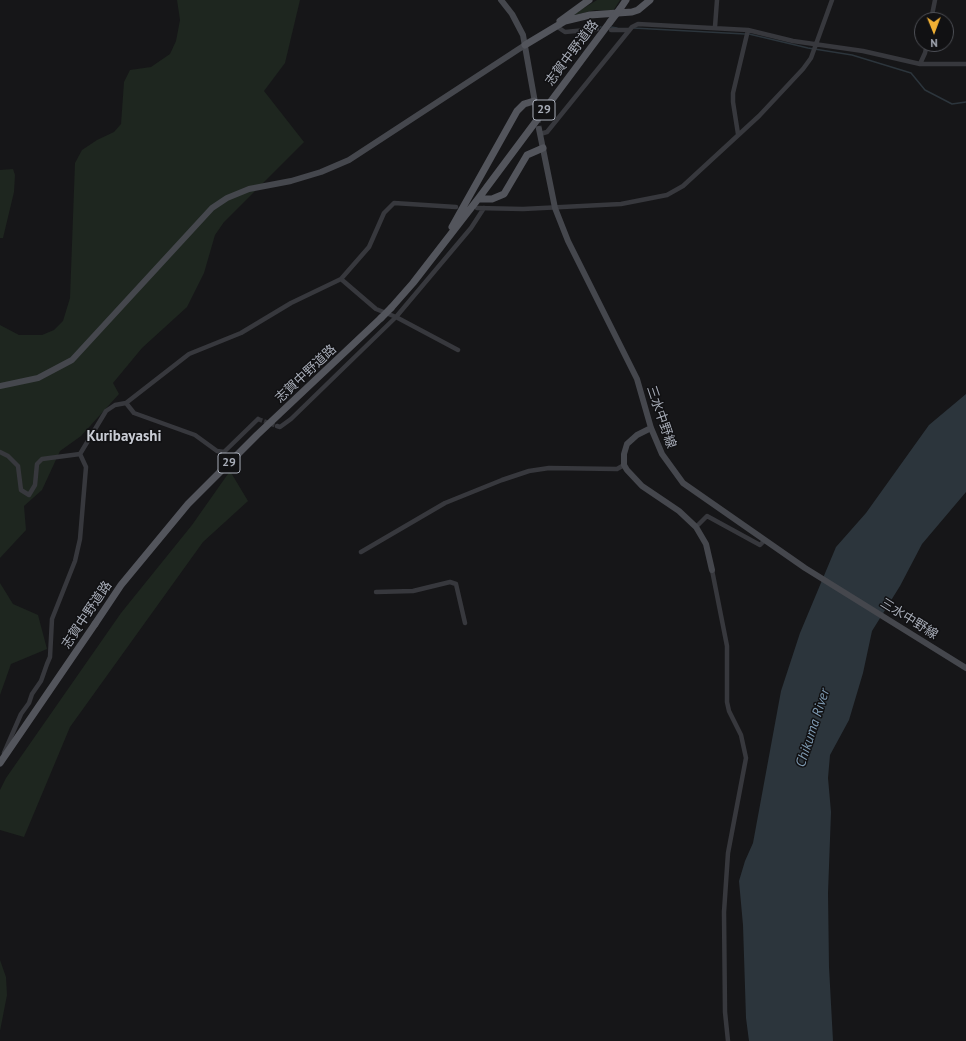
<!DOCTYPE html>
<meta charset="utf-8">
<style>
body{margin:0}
#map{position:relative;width:966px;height:1041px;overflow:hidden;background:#161618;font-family:"PT Sans",sans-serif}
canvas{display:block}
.north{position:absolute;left:914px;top:12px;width:40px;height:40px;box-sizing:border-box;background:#111113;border:1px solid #4d4f55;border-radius:50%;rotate:179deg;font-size:11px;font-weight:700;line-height:16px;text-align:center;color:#a8adb8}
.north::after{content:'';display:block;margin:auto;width:14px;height:18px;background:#f2b134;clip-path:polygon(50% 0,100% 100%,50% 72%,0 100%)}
</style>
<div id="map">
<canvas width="966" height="1041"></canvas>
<div class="north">N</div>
</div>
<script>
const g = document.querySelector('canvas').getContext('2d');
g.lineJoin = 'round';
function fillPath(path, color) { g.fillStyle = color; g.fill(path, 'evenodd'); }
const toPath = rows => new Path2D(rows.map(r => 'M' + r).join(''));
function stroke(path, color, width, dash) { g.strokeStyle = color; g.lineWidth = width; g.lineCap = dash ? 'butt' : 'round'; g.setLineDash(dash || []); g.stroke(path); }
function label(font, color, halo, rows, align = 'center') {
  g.font = font + ' "PT Sans","Noto Sans JP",sans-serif'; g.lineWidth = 3; g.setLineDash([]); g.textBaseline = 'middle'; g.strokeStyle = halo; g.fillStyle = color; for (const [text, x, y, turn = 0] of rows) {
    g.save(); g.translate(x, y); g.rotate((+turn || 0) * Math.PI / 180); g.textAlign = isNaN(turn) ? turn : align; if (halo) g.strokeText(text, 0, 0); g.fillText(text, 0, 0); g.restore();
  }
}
fillPath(toPath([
 [177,0,300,0,285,63,264,91,304,142,224,222,215,235,204,273,187,307,142,348,113,383,119,394,81,436,60,451,42,490,24,506,26,530,0,558,0,325,19,335,42,335,54,330,63,321,70,298,75,163,82,150,97,140,114,132,121,124,124,82,130,70,151,67,170,54,176,41,180,20],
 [597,0,620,0,613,11,595,10,571,16],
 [13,169,15,175,14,192,3,238,0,238,0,170],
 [230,471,248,501,203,542,70,727,24,837,0,830,0,790,6,778,121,613,192,525],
 [0,583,13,604,38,615,47,649,11,664,0,695],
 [0,960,6,977,7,995,0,1031]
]), '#1e261f');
fillPath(toPath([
 [966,394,966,492,922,544,900,586,872,631,863,673,849,720,830,755,828,778,831,812,828,893,829,967,833,1041,749,1041,746,1018,743,925,739,881,745,861,753,843,781,691,800,633,836,547,866,513,929,425]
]), '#2c353c');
stroke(toPath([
 [586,26,601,27],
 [611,27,617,28],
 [633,28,745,34],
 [749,34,808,48,852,55,911,73,925,90,952,104,966,102]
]), '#2c353c', 1.5);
stroke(toPath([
 [258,419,277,426]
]), '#333438', 4.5, [4.5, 2]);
stroke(toPath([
 [536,108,539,129]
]), '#333438', 6, [6, 3]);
stroke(toPath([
 [931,20,935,0],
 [556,26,565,32,597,29],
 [715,27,717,0],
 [611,30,629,30],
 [920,64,925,53,927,44],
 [540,134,547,132,632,27,638,24,748,30,793,41,863,51,920,64,966,64],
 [738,134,733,102,733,93,748,30],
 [477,208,523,209,621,204,667,195,683,186,759,116,803,69,811,58,832,0],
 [341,279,376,309,396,317,458,350],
 [126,403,134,413,195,435,217,451,224,452,258,419],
 [277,426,280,427,291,419,396,317,471,228,484,208],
 [0,452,8,456,18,466,21,490,29,495,35,485,37,464,42,459,80,454,106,411,115,405,126,403,189,354,241,333,291,303,341,279,369,247,384,213,394,203,456,207],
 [696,527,707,516,760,545,765,540],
 [361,552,445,503,502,480,529,471,549,468,617,469,624,465],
 [712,570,727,646,727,702,729,711,741,735,746,758,728,853,724,912,725,1012,728,1041],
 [376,592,413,591,450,582,456,584,465,623],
 [4,753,21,714,29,703,32,694,41,681,47,664,50,657,52,619,75,561,80,539,86,467,80,454]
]), '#37383d', 4.5);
stroke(toPath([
 [501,0,512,14,523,35,536,108],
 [539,129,555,208,568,241,637,379,651,428,662,454,683,483,805,568,966,668],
 [0,386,38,378,72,360,212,208,227,198,249,189,291,181,321,172,349,160,525,45],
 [651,428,637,435,627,444,624,454,624,465,627,470,642,486,679,511,696,527,706,544,712,570]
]), '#45474d', 6);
stroke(toPath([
 [620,9,626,0],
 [560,21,589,0],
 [525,45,565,21,590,15,632,12,638,10,650,0],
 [478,199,492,199,504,194,527,155,543,148],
 [452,227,517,111,524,104,534,101],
 [391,308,413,283,478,199,610,22],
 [95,624,121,585,188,504,257,435,381,318]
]), '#53555c', 7);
stroke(toPath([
 [610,22,620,9],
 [381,318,391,308],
 [0,763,95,624]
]), '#53555c', 7);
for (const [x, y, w] of [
 [544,110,22],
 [229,463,22]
]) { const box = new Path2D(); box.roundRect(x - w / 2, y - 10, w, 20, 3); g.fillStyle = '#111113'; g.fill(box); stroke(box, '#a8adb8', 1); }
label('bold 12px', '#a8adb8', null, [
 ["29",544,110],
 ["29",229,463]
]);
label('13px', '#a8adb8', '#111113', [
 ["志賀中野道路",572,53,-53],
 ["志賀中野道路",306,374,-43],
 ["三水中野線",661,417,71],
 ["志賀中野道路",87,615,-56],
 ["三水中野線",909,619,32]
]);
label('italic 14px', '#7f9bb3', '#111113', [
 ["Chikuma River",813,728,-72]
]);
label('bold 15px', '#c9ccd4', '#111113', [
 ["Kuribayashi",124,437]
]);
</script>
